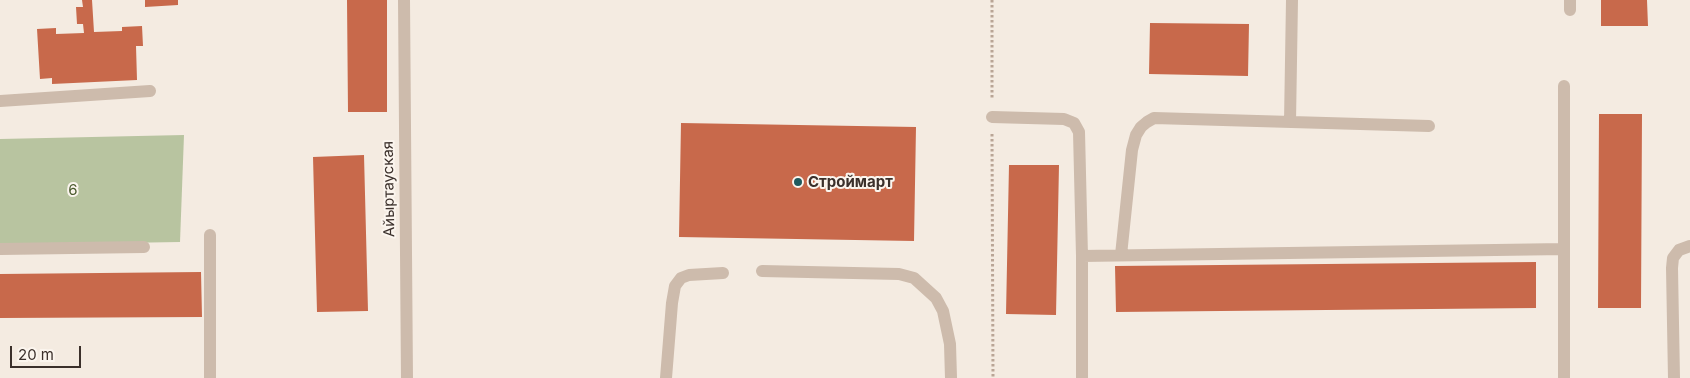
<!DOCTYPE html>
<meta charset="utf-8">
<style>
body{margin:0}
#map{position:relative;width:1690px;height:378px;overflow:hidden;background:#f4ebe1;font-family:Inter,sans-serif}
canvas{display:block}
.scale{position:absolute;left:10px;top:346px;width:71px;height:22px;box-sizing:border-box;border:2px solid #3b302b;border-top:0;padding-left:6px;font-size:15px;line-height:18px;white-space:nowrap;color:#3b302b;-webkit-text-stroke:4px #fbf5ee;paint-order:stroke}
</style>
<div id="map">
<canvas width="1690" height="378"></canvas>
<div class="scale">20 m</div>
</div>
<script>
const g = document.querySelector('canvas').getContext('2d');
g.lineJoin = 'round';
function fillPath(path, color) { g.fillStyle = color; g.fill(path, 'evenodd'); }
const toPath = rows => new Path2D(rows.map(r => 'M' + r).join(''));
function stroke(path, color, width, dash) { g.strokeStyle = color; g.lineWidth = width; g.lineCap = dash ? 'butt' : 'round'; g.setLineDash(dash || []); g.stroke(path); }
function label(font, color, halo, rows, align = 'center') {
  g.font = font + ' Inter,sans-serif'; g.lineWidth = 4; g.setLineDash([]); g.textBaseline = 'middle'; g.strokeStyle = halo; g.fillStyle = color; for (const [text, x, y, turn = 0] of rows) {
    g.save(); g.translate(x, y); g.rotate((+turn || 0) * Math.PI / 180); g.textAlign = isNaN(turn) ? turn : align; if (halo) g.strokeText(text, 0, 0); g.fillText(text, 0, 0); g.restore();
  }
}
fillPath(toPath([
 [184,135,180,242,0,245,0,139]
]), '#b8c4a0');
fillPath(toPath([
 [82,0,92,0,94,32,122,31,122,27,142,26,143,46,136,46,137,80,52,84,52,78,40,79,37,29,56,28,56,34,84,33,83,24,77,24,76,7,83,7],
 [145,0,178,0,178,5,145,7],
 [347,0,387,0,387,112,348,112],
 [1601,0,1647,0,1648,26,1601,26],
 [1150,23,1249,24,1248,76,1149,74],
 [1599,114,1642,114,1641,308,1598,308],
 [681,123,916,127,914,241,679,237],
 [364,155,368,311,317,312,313,157],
 [1009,165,1059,165,1056,315,1006,314],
 [1536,262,1536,308,1116,312,1115,266],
 [201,272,202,317,0,318,0,274]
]), '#c8694b');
stroke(toPath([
 [992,0,992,100],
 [992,134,993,378]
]), '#b9a596', 3, [2.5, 2.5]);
stroke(toPath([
 [1570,0,1570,10],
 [1564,86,1564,378],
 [0,101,150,91],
 [992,117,1064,119,1074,123,1079,132,1082,256,1082,378],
 [1290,122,1292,0],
 [0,249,144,247],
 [1121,255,1132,150,1136,135,1141,127,1147,122,1154,118,1429,126],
 [1082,256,1564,249],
 [762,271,899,274,914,278,936,298,943,311,950,344,951,378],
 [210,378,210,235],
 [666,378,672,303,675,286,681,278,689,275,723,273],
 [1674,378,1672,268,1673,258,1679,250,1690,246]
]), '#cdbbac', 12);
stroke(toPath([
 [404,0,407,378]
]), '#cdbbac', 12);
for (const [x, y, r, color] of [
 [798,182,5,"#1f5a5e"]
]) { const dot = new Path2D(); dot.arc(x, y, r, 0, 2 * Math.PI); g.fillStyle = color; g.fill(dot); stroke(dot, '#fbf5ee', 2); }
label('bold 15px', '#3b302b', '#fbf5ee', [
 ["Строймарт",808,182]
], 'left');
label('15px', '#3b302b', '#fbf5ee', [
 ["Айыртауская",389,189,-91]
]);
label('15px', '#4a5a2e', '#fbf5ee', [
 ["6",73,190]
]);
</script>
